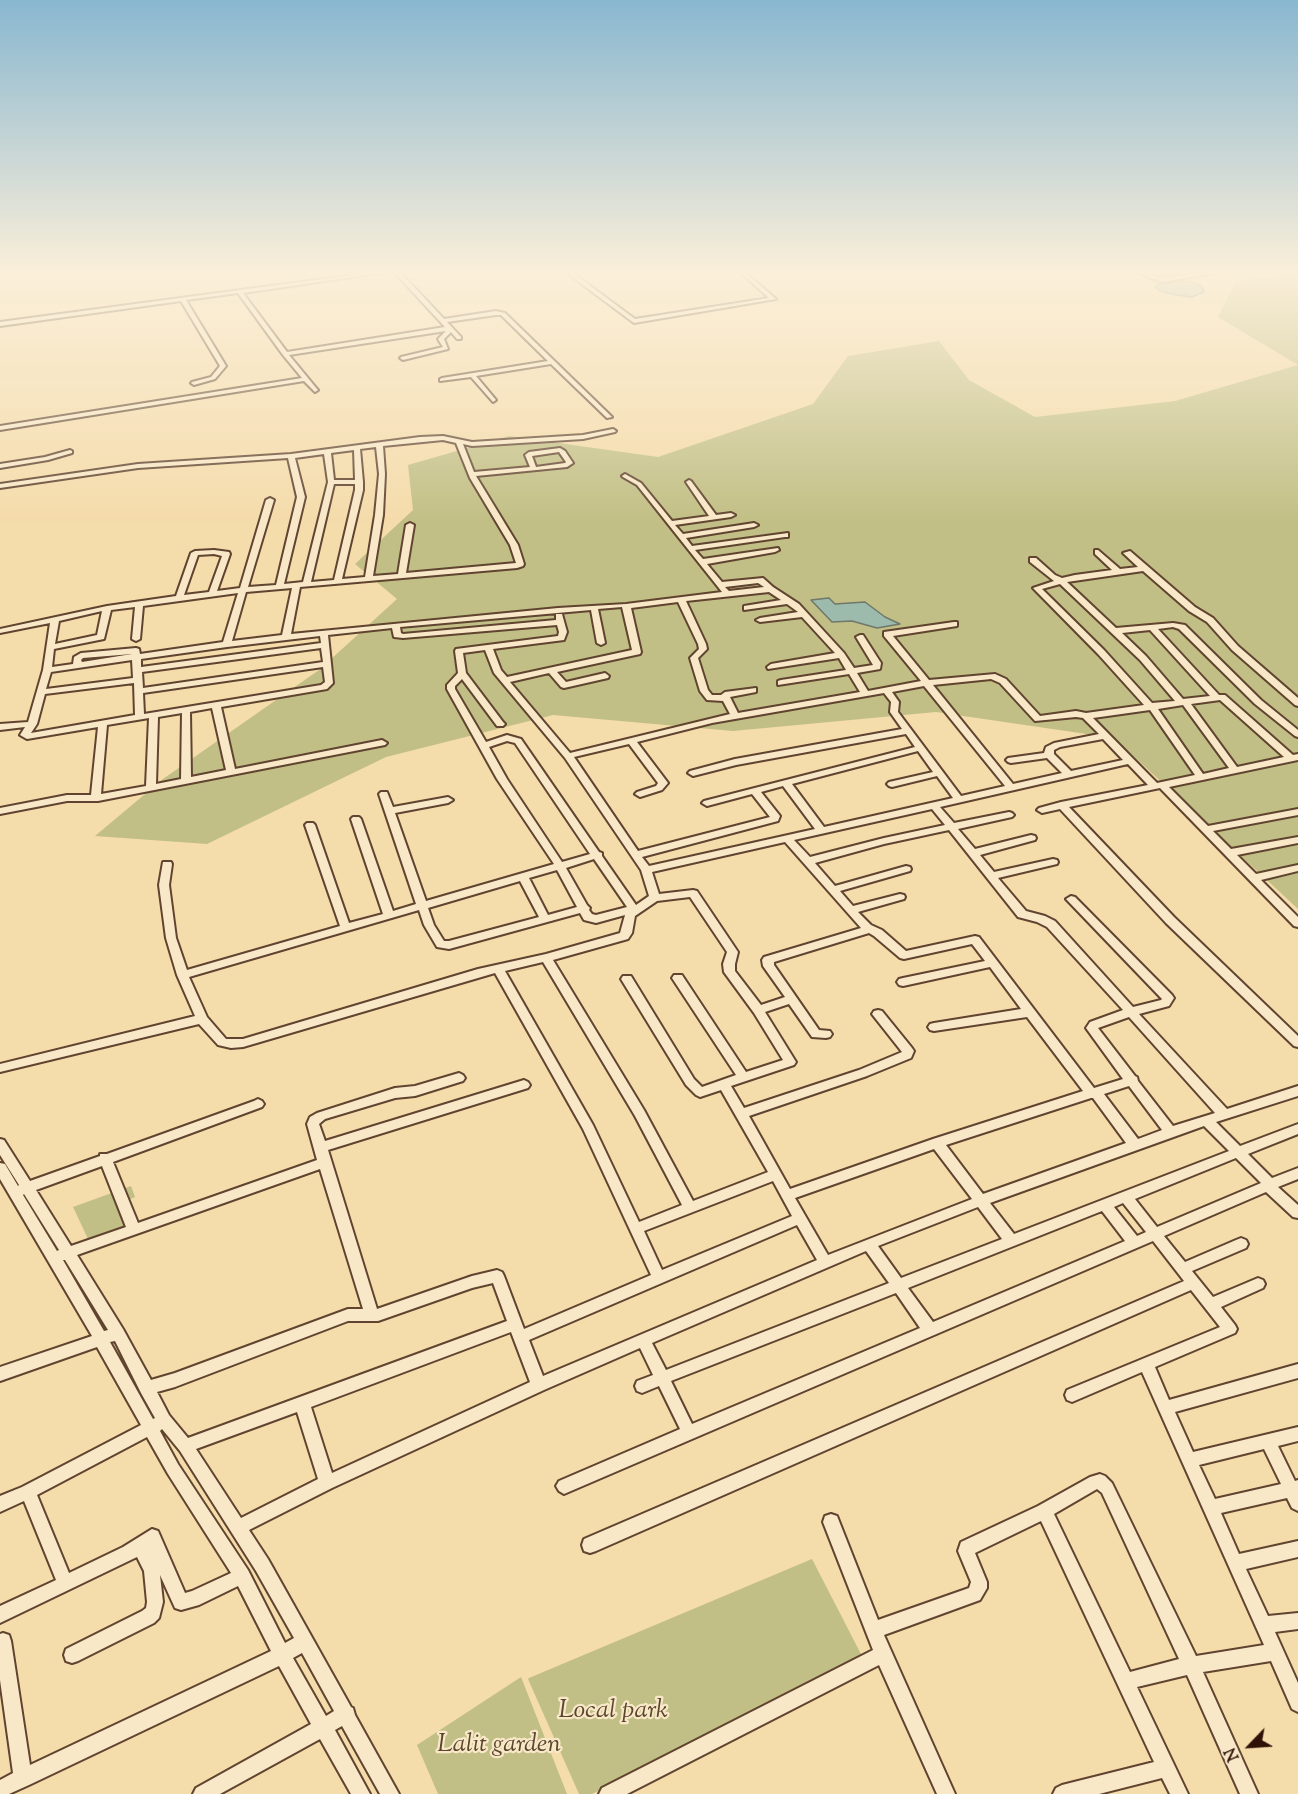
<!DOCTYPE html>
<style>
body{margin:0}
#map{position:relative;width:1298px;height:1794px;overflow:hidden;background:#f5dcab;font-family:"Sorts Mill Goudy",serif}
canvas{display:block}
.north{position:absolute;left:1220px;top:1716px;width:60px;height:60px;-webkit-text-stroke:4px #f8e8c8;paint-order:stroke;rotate:245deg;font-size:16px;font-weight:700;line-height:24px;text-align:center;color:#2f1207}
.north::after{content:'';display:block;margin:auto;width:21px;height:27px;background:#2f1207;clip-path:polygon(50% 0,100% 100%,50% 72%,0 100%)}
</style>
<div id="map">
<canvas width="1298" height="1794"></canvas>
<div class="north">N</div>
</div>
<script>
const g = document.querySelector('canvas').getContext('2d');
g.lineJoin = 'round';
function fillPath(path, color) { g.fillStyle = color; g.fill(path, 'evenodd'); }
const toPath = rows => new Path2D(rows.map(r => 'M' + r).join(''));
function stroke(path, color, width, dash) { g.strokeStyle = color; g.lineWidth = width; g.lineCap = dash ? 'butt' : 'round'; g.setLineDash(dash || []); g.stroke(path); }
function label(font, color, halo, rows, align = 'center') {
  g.font = font + ' "Sorts Mill Goudy",serif'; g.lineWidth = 4.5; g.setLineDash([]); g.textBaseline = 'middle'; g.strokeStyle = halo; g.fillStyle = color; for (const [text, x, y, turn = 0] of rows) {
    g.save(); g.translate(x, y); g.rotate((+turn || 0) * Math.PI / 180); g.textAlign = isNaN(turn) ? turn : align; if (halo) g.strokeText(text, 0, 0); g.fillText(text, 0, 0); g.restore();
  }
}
fillPath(toPath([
 [1298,273,1298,909,1114,738,936,712,733,731,553,715,386,757,207,844,95,836,163,779,319,670,397,599,355,564,413,510,408,465,509,436,658,457,813,404,848,356,939,341,969,380,1035,417,1175,401,1298,365,1218,317,1236,281],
 [131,1186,135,1197,124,1202,132,1224,89,1241,73,1207],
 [812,1559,863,1658,592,1794,579,1794,528,1679,529,1678],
 [521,1677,567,1794,438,1794,417,1745]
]), '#c1bf85');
const water = toPath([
 [1188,281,1202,286,1204,292,1192,297,1176,295,1160,291,1155,287,1159,284,1188,281],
 [829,598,835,604,865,602,885,617,900,624,877,628,852,621,832,622,811,600,829,598]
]);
fillPath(water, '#9cbbad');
stroke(water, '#70776b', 1.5);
const street = toPath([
 [368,273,380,273,243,293,287,352,445,327,395,273,401,273,444,319,496,311,505,313,612,417,607,418,551,364,476,376,496,400,493,402,471,377,440,381,440,379,442,378,548,361,501,315,496,315,447,322,461,337,461,339,457,339,451,332,444,339,448,349,403,360,400,358,401,357,443,347,438,339,446,331,289,355,317,389,318,390,315,392,304,381,0,430,0,426,302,378,283,355,238,293,186,300,226,366,215,379,194,385,191,383,192,382,211,377,220,366,181,301,0,326,0,322,368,273],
 [567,273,573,273,635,319,769,298,741,273,746,273,776,299,634,323,567,273],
 [1137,273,1144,273,1162,278,1202,273,1214,273,1162,282,1137,273],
 [1161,273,1169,273,1166,275,1161,273],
 [613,429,616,431,615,432,583,439,472,446,463,444,474,472,530,467,525,455,529,452,560,448,565,451,573,463,567,467,476,476,518,545,524,564,523,566,517,568,300,587,291,634,558,608,626,604,722,592,637,485,623,477,622,476,625,474,641,483,672,521,709,516,686,482,689,480,691,481,716,515,731,513,735,515,731,517,675,525,683,534,754,523,758,525,754,527,686,538,692,546,788,533,788,537,785,537,695,550,703,559,778,548,779,550,775,552,707,564,722,582,763,578,773,587,799,604,844,653,854,668,873,665,856,637,860,635,863,635,881,663,880,669,857,673,868,691,921,681,884,636,884,632,954,622,957,622,957,626,893,636,929,680,995,674,1006,679,1040,716,1076,711,1086,713,1144,705,1098,654,1033,588,1054,581,1030,562,1030,558,1036,558,1055,575,1062,578,1075,575,1112,570,1095,554,1095,550,1098,550,1120,569,1138,567,1123,553,1130,551,1195,607,1213,618,1238,646,1298,698,1298,706,1295,705,1232,650,1207,622,1189,611,1143,571,1067,582,1116,628,1173,623,1185,625,1261,700,1298,730,1298,737,1295,736,1255,704,1179,629,1173,627,1158,629,1219,695,1225,695,1293,755,1298,754,1298,760,1169,787,1208,826,1298,809,1298,815,1213,831,1231,849,1298,837,1298,843,1237,855,1256,874,1298,865,1298,871,1261,880,1298,917,1298,927,1294,926,1160,788,1069,807,1174,917,1298,1036,1298,1047,1294,1046,1166,923,1060,809,1042,813,1037,810,1039,808,1061,802,1148,785,1128,764,940,807,954,823,1009,812,1012,813,1014,815,1012,817,958,829,975,849,1031,835,1035,836,1036,838,1035,840,980,855,994,872,1053,859,1057,860,1058,862,1057,864,998,878,1026,911,1045,916,1055,921,1133,1007,1161,1000,1162,999,1066,899,1071,896,1075,897,1172,995,1174,998,1169,1006,1139,1014,1227,1109,1298,1086,1298,1096,1216,1122,1240,1146,1298,1124,1298,1134,1248,1154,1272,1178,1298,1168,1298,1179,1278,1187,1298,1205,1298,1218,1293,1217,1266,1192,1164,1236,1185,1262,1236,1240,1241,1238,1246,1240,1248,1244,1246,1248,1192,1271,1213,1297,1258,1278,1263,1280,1265,1284,1263,1288,1221,1307,1235,1325,1237,1329,1235,1333,1155,1367,1169,1400,1298,1364,1298,1378,1175,1412,1193,1452,1298,1427,1298,1441,1278,1446,1295,1481,1298,1480,1298,1511,1292,1508,1287,1498,1221,1513,1239,1554,1298,1541,1298,1557,1246,1569,1268,1616,1298,1613,1298,1629,1275,1632,1298,1683,1298,1712,1292,1709,1271,1661,1203,1672,1258,1794,1240,1794,1187,1675,1137,1687,1188,1794,1170,1794,1162,1778,1099,1794,1053,1794,1056,1788,1062,1785,1154,1762,1041,1521,975,1553,987,1582,987,1588,980,1600,884,1635,955,1794,937,1794,879,1665,627,1794,599,1794,602,1788,873,1650,823,1522,825,1516,831,1514,837,1516,878,1620,969,1588,971,1582,958,1551,961,1542,1038,1506,1090,1477,1100,1474,1105,1476,1112,1483,1196,1656,1264,1645,1142,1372,1072,1402,1067,1400,1065,1395,1067,1390,1220,1327,1191,1290,596,1551,590,1553,584,1551,582,1545,584,1539,1184,1281,1153,1241,564,1494,559,1491,556,1486,559,1481,680,1429,659,1386,642,1393,637,1391,635,1386,637,1381,653,1375,640,1348,544,1390,332,1488,249,1530,268,1559,351,1707,353,1708,355,1715,399,1794,380,1794,342,1726,335,1730,370,1794,351,1794,320,1739,220,1794,193,1794,196,1788,311,1724,279,1666,29,1785,9,1794,0,1794,0,1780,13,1773,0,1680,0,1634,3,1633,9,1635,11,1641,30,1765,271,1651,238,1586,199,1605,181,1610,175,1608,160,1575,163,1602,159,1618,154,1623,78,1661,72,1663,66,1661,64,1655,66,1649,142,1611,146,1608,147,1602,144,1571,137,1557,0,1623,0,1606,56,1580,24,1501,0,1512,0,1496,22,1487,141,1425,97,1347,0,1381,0,1367,92,1336,0,1179,0,1163,5,1164,18,1186,19,1185,0,1155,0,1139,4,1140,30,1181,100,1156,100,1154,107,1154,254,1101,258,1099,262,1101,264,1104,262,1107,113,1162,138,1223,317,1160,307,1124,310,1117,317,1113,395,1088,415,1086,459,1073,463,1075,465,1078,463,1081,415,1096,395,1098,325,1119,319,1124,325,1141,524,1080,528,1082,530,1085,528,1088,328,1150,377,1309,472,1276,497,1270,502,1272,504,1276,524,1329,651,1275,583,1129,495,973,243,1047,231,1048,218,1045,199,1024,0,1072,0,1064,195,1016,177,975,166,938,159,885,163,862,171,862,172,864,169,885,176,938,187,970,340,926,305,825,307,823,313,823,315,825,349,923,383,914,351,819,353,817,359,817,361,819,393,911,416,904,379,794,381,792,387,792,393,807,448,797,453,800,448,803,395,813,426,901,554,864,497,779,447,689,447,685,458,673,455,651,456,649,558,636,559,632,557,625,403,638,394,637,392,628,328,635,333,683,327,689,221,707,235,769,382,740,387,743,385,745,98,801,67,801,0,814,0,808,67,795,91,795,98,727,27,739,20,735,25,727,0,730,0,724,28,722,43,670,50,623,0,633,0,629,107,606,176,596,191,553,195,551,214,550,229,552,230,554,217,591,240,588,266,500,270,498,274,500,248,587,276,585,297,497,288,458,138,468,0,488,0,484,138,464,291,454,420,437,443,436,472,442,583,435,613,429],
 [443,440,456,443,470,478,510,545,516,563,406,573,414,525,410,523,406,525,398,574,373,576,383,515,385,474,383,446,443,440],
 [376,447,379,474,375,515,365,577,342,579,363,490,363,482,360,449,376,447],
 [354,450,355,480,334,480,331,453,354,450],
 [559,452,566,462,565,463,536,467,532,456,559,452],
 [324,454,328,482,303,582,284,584,305,497,295,458,324,454],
 [334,484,355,484,355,490,334,580,311,582,334,484],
 [214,554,222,556,209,592,184,595,198,555,214,554],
 [758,583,764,587,729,591,725,587,758,583],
 [1060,584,1140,660,1175,701,1152,703,1104,650,1042,589,1060,584],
 [292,588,282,635,232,641,246,592,292,588],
 [769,592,781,600,744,606,744,610,787,604,798,612,760,618,756,620,760,622,802,617,835,653,771,664,767,667,768,669,839,658,846,670,781,680,778,681,778,685,849,674,860,692,738,713,730,697,756,692,756,688,725,692,721,695,712,695,708,690,698,658,707,649,706,644,686,601,769,592],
 [238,593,223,642,140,654,139,649,136,648,81,653,74,657,73,664,52,667,54,649,104,639,111,610,135,607,132,639,136,641,140,639,143,606,238,593],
 [678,602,698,644,699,649,690,658,700,691,707,700,723,701,730,714,570,753,510,682,549,673,561,687,564,688,608,678,609,676,605,673,566,682,557,672,640,654,641,652,631,608,678,602],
 [622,607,632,650,507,677,501,670,493,649,564,640,567,632,562,614,556,614,556,620,403,634,401,633,400,627,591,610,597,643,601,645,605,643,598,609,622,607],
 [102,611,97,635,55,644,59,621,102,611],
 [1150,630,1210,696,1183,699,1146,656,1122,633,1150,630],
 [320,636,321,643,141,667,141,659,227,647,320,636],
 [321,648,323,662,143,688,142,672,321,648],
 [485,650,494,673,565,758,641,870,649,896,636,905,602,856,602,853,599,852,521,739,507,735,486,742,455,689,455,686,462,679,497,726,503,726,505,724,503,722,466,673,463,653,485,650],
 [132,654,82,662,81,660,83,658,132,654],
 [132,660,133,678,46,689,51,672,132,660],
 [323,667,325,682,321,685,144,714,143,693,323,667],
 [991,679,1000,683,1035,721,1076,717,1083,718,1099,734,1054,743,1046,747,1044,753,1008,758,1006,760,1008,762,1011,763,1047,758,1062,773,1013,784,933,685,991,679],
 [134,683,135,715,31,733,37,724,45,694,134,683],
 [924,686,1005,786,961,796,898,712,899,702,892,692,924,686],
 [884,693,891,702,890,712,902,729,735,759,690,771,688,773,693,776,736,765,906,734,915,747,704,801,702,803,707,806,752,794,770,817,638,851,574,757,629,744,658,783,656,786,637,792,635,794,640,797,662,790,668,783,637,742,712,723,884,693],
 [1220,700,1284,757,1237,767,1191,704,1220,700],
 [1183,705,1229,768,1203,774,1158,709,1183,705],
 [212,708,226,770,191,777,190,712,212,708],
 [1150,710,1195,775,1157,783,1093,718,1150,710],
 [182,713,181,779,156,784,158,717,182,713],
 [149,718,146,786,101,794,107,725,149,718],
 [1103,739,1123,760,1071,771,1054,754,1054,750,1060,747,1103,739],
 [507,741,515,743,590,854,562,862,507,779,489,747,507,741],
 [918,751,933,772,889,782,887,784,889,786,892,787,937,776,953,798,824,827,792,784,918,751],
 [783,786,815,829,649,866,642,857,778,821,780,816,761,792,783,786],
 [932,809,945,825,884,838,810,857,794,840,932,809],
 [949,830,1018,917,1037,922,1047,927,1123,1010,1090,1022,1086,1028,1123,1079,1094,1088,979,937,975,936,906,951,882,930,871,925,858,912,904,899,905,897,904,895,900,894,853,906,840,891,910,871,911,869,910,867,906,866,835,886,815,863,884,844,949,830],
 [785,842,861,928,764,957,762,960,763,966,785,997,761,1005,735,971,735,964,738,952,697,891,693,890,659,894,652,872,785,842],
 [594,859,627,907,596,915,592,914,589,910,590,908,587,905,566,868,594,859],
 [557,870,577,907,548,915,529,878,557,870],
 [520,881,539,917,449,941,444,941,434,925,428,908,520,881],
 [690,897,727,952,723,964,724,972,754,1013,783,1060,746,1072,682,975,674,975,672,978,674,981,736,1075,702,1087,694,1079,631,976,623,976,621,979,686,1085,696,1095,700,1097,721,1090,768,1172,693,1201,644,1110,553,960,628,939,632,933,635,916,657,901,690,897],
 [419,910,424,925,437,947,449,949,580,913,584,920,596,923,625,915,620,933,546,954,478,969,243,1039,226,1039,207,1017,189,977,419,910],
 [869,933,874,936,900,958,904,959,972,944,985,961,903,978,899,979,897,982,899,985,903,986,990,967,1021,1009,934,1023,930,1024,928,1027,930,1030,934,1031,1027,1017,1083,1091,933,1139,790,1189,749,1116,867,1076,911,1058,914,1051,912,1048,882,1011,878,1010,874,1011,872,1014,902,1052,859,1070,744,1108,731,1086,794,1065,796,1062,765,1012,789,1004,812,1037,826,1038,830,1037,832,1034,830,1031,819,1030,774,965,774,962,869,933],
 [543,962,635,1116,682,1205,639,1222,593,1125,505,971,543,962],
 [1129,1017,1215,1113,1173,1126,1138,1081,1137,1077,1135,1076,1098,1028,1129,1017],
 [1129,1086,1162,1130,1138,1139,1104,1094,1129,1086],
 [1091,1098,1093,1098,1126,1143,983,1194,946,1145,1091,1098],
 [1204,1126,1229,1151,1014,1234,990,1203,1204,1126],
 [934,1149,972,1199,828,1255,795,1198,934,1149],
 [1236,1158,1261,1183,1157,1227,1135,1199,1236,1158],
 [102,1166,126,1227,71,1246,36,1190,102,1166],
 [320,1169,363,1309,348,1309,175,1373,151,1380,123,1329,77,1255,320,1169],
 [773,1181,792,1216,662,1270,644,1231,773,1181],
 [24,1194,59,1250,57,1251,23,1195,24,1194],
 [1123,1203,1146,1232,1137,1236,1114,1207,1123,1203],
 [978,1207,1002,1239,901,1278,878,1246,978,1207],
 [1102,1211,1125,1241,933,1322,908,1288,1102,1211],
 [797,1225,817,1260,543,1376,529,1340,797,1225],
 [866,1251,889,1283,666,1370,652,1343,866,1251],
 [63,1260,65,1260,108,1330,104,1331,63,1260],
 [493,1283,507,1321,188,1438,169,1415,157,1392,175,1387,348,1321,378,1321,472,1288,493,1283],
 [896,1293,920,1328,692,1424,671,1381,896,1293],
 [511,1332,530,1382,332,1473,311,1407,511,1332],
 [115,1341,141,1393,155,1418,153,1419,110,1342,115,1341],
 [297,1412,318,1479,241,1518,196,1449,297,1412],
 [162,1429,180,1451,256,1571,294,1638,285,1643,248,1570,178,1464,160,1431,162,1429],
 [147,1437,168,1474,231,1573,192,1591,185,1593,158,1531,152,1529,123,1547,69,1573,37,1495,147,1437],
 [1264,1449,1281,1484,1215,1499,1199,1465,1264,1449],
 [1097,1489,1102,1493,1179,1659,1130,1672,1054,1514,1097,1489],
 [302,1653,334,1711,326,1716,293,1658,302,1653],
 [70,450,72,451,72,453,48,460,0,468,0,464,45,457,70,450]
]);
stroke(street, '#604430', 4);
fillPath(street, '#f8e8c8');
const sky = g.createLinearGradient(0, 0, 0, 524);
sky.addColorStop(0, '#89b7d0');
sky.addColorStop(0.52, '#faefd9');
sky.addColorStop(1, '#faefd900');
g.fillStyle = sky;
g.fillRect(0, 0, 1298, 524);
label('italic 26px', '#5b462d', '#f8e8c8', [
 ["Local park",613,1713],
 ["Lalit garden",499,1747]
]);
</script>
